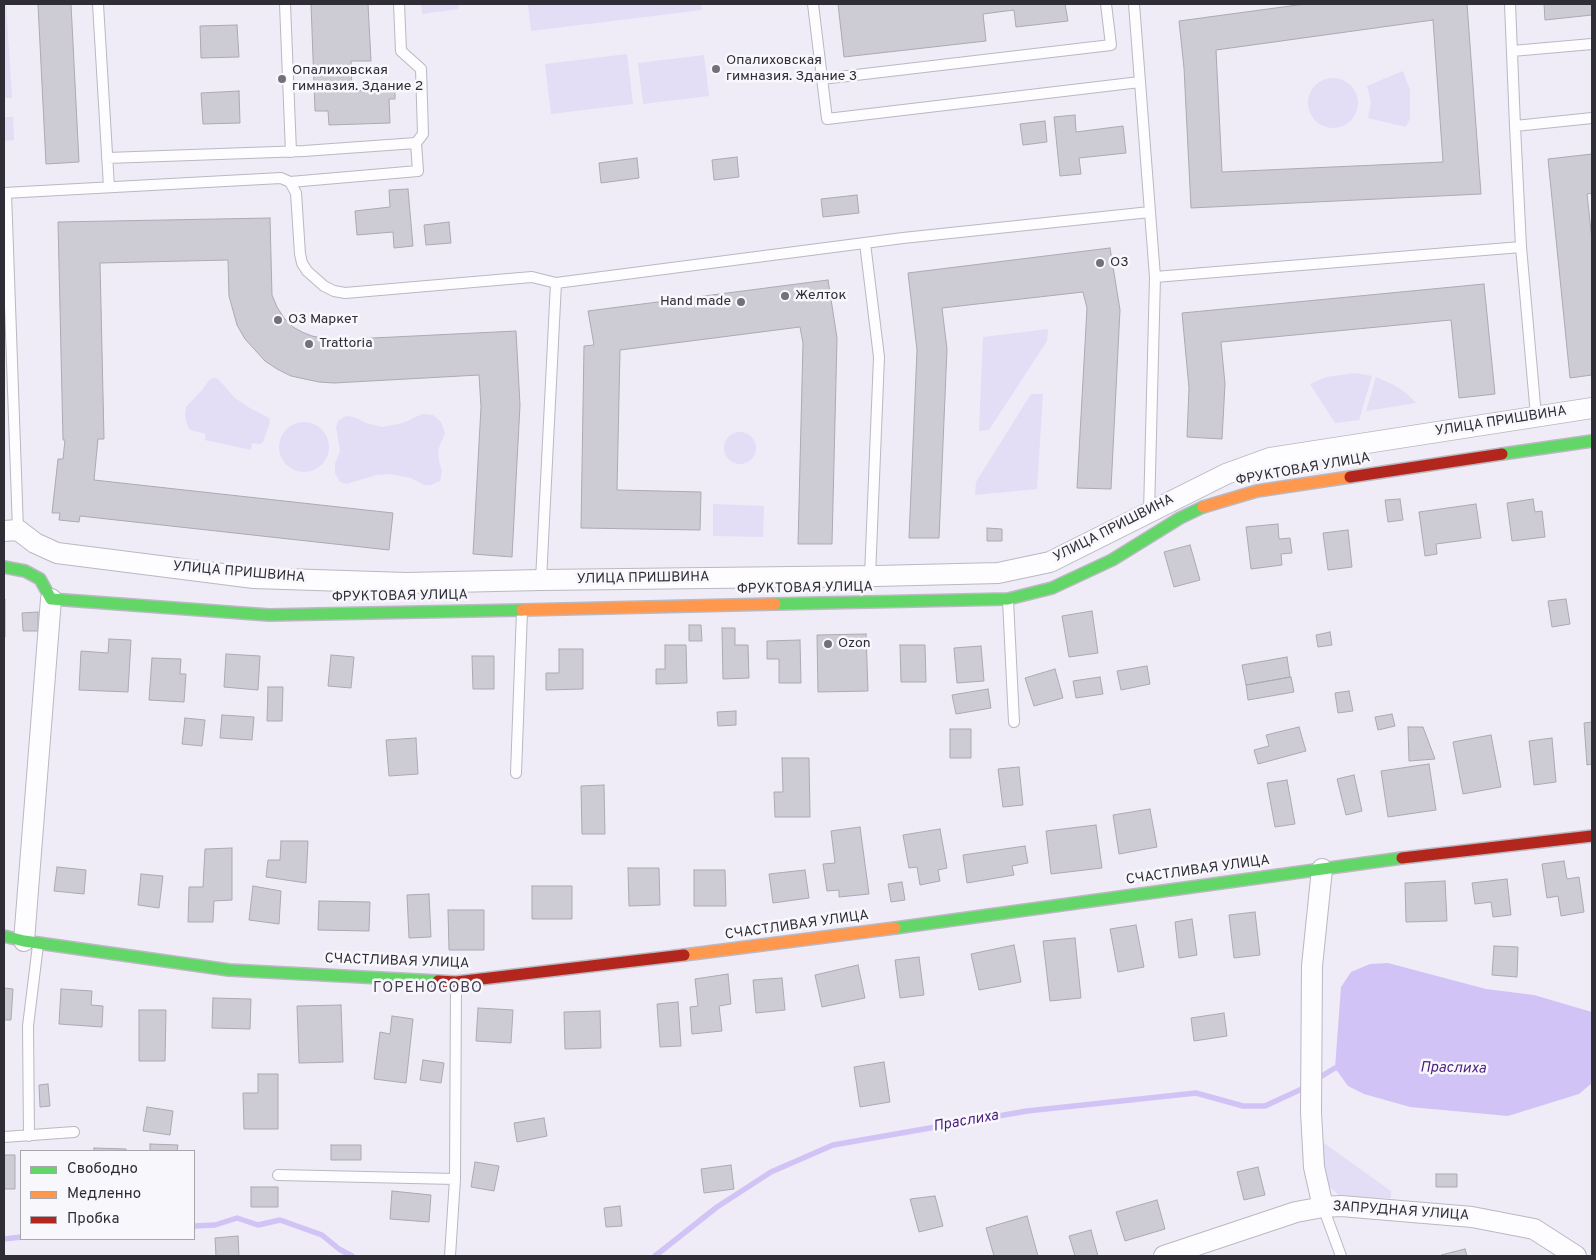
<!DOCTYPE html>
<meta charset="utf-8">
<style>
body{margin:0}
#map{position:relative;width:1596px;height:1260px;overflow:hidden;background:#efecf7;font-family:Overpass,sans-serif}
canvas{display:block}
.frame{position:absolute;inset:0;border:5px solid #2f2d36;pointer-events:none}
.legend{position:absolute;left:20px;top:1150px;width:175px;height:90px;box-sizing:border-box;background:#f8f7fc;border:1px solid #a8a6ad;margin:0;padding:6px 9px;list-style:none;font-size:15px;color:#2f2d36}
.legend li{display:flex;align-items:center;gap:10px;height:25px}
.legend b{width:25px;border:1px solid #a8a6ad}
</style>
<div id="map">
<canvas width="1596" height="1260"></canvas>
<div class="frame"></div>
<ul class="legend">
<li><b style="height:6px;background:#63d668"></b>Свободно</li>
<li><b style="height:6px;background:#ff974d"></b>Медленно</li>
<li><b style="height:6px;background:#b3261e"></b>Пробка</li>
</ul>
</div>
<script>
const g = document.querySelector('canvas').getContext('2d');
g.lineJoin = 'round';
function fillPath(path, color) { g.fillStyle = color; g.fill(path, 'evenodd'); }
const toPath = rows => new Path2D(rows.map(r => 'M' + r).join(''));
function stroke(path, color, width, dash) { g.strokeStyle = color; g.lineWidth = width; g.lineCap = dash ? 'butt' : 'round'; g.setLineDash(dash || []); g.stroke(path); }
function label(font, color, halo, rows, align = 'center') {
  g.font = font + ' Overpass,sans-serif'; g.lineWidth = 5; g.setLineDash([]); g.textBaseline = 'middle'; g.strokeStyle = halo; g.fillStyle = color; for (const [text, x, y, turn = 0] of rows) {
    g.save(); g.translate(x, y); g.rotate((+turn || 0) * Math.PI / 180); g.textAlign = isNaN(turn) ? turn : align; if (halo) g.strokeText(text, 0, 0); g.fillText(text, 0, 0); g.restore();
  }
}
fillPath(toPath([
 [4,4,6,4,12,98,4,98],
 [421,4,458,4,459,9,422,14],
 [528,4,701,4,702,10,531,31],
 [627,54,633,104,551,114,545,64],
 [704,55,709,96,643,104,638,63],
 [1403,71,1410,90,1410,118,1406,127,1368,118,1371,102,1367,86],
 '1308 103a25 25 0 1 1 50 0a25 25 0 1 1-50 0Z',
 [4,117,13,117,14,140,4,141],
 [1048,329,1047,341,989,430,979,431,983,337],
 [1355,373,1372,376,1359,420,1335,423,1310,384,1326,377],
 [1376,377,1394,385,1406,393,1416,403,1366,411],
 [214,378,218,379,235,398,248,407,269,418,270,422,263,442,260,444,252,443,251,450,205,440,206,434,190,430,187,425,185,416,186,407,202,390,210,379],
 [1031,394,1043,394,1037,489,975,495,976,482],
 [422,414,433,415,441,422,445,433,438,450,439,461,442,471,440,481,431,485,424,485,411,478,390,474,376,475,347,484,340,482,335,473,335,464,340,451,336,427,338,421,346,416,354,417,366,423,382,427,403,423],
 '279 447a25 25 0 1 1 50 0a25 25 0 1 1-50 0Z',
 '724 448a16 16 0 1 1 32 0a16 16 0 1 1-32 0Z',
 [713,504,764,506,763,537,713,536],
 [1321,1141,1391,1191,1391,1198,1341,1197,1324,1182]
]), '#e3ddf5');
fillPath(toPath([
 [1388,963,1486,989,1534,995,1592,1012,1592,1083,1579,1094,1508,1116,1410,1107,1364,1094,1348,1086,1335,1068,1341,987,1351,972,1370,964]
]), '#d2c3f6');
stroke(toPath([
 [1317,1079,1335,1068,1343,1068],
 [194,1226,215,1225,237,1218,258,1225,280,1220,322,1235,339,1249,352,1256],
 [4,1239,21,1237],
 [655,1256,717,1207,771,1172,833,1145,1027,1111,1196,1093,1243,1106,1265,1106,1304,1088]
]), '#d2c3f6', 5.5);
const building = toPath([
 [38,4,71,4,79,162,46,164,38,4],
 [311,4,368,4,371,61,351,61,352,91,395,89,395,99,389,99,390,123,329,125,328,111,315,111,311,4],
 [838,4,1065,4,1068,21,1016,27,1014,10,983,14,986,41,844,57,838,4],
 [1305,4,1467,4,1481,194,1191,208,1184,68,1179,21,1305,4],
 [1433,20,1443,162,1222,172,1216,50,1433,20],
 [1544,4,1592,4,1592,15,1545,20,1544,4],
 [237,25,239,57,201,58,200,26,237,25],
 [239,91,240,123,203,124,201,93,239,91],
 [1075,115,1076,132,1123,126,1126,153,1079,158,1081,174,1060,176,1054,117,1075,115],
 [1045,121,1047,142,1023,145,1020,124,1045,121],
 [1592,154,1592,193,1587,194,1592,240,1592,375,1570,378,1548,159,1592,154],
 [737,157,739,177,714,180,712,160,737,157],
 [637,158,639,178,601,183,599,163,637,158],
 [408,189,413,246,394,248,393,232,357,235,355,211,390,207,389,190,408,189],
 [857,195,859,213,823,217,821,199,857,195],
 [270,218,272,295,277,307,284,318,293,327,302,332,312,336,332,340,516,331,520,405,512,557,473,554,481,407,479,375,334,383,319,382,291,376,277,369,265,361,245,339,237,325,229,296,228,260,100,263,104,439,98,439,94,480,393,513,389,550,80,516,79,522,59,520,60,513,52,513,58,459,63,459,65,440,63,440,58,222,270,218],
 [449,222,451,243,426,245,424,225,449,222],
 [1110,248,1120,310,1111,489,1077,488,1087,308,1083,292,942,308,947,349,939,538,909,538,917,350,908,273,1110,248],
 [828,280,837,338,832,544,798,544,803,343,800,327,620,350,617,490,701,492,700,530,581,528,584,346,594,345,588,311,828,280],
 [1484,284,1495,394,1459,398,1451,320,1221,342,1225,384,1222,439,1187,437,1189,388,1182,313,1484,284],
 [1400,499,1403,520,1388,522,1385,500,1400,499],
 [1533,499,1535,512,1542,511,1545,537,1512,541,1507,503,1533,499],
 [1476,504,1481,538,1436,544,1437,554,1425,556,1419,512,1476,504],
 [1278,524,1279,539,1290,538,1292,553,1281,554,1282,565,1251,569,1246,527,1278,524],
 [987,528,1002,529,1002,541,987,541,987,528],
 [1348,530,1352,567,1328,570,1323,533,1348,530],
 [1190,545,1200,580,1174,587,1164,552,1190,545],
 [4,599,5,599,5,637,4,637,4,599],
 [1566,599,1570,624,1552,627,1548,601,1566,599],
 [1092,611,1098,653,1069,657,1062,616,1092,611],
 [38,612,38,631,23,631,22,613,38,612],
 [689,625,701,625,702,641,689,641,689,625],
 [722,628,735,628,735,645,748,645,749,678,723,679,722,628],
 [1330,632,1332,645,1318,647,1316,635,1330,632],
 [866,634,868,691,818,692,817,635,866,634],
 [109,639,131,640,128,692,79,690,81,651,108,653,109,639],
 [800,640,801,683,779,683,779,659,767,659,767,641,800,640],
 [665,645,686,645,687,683,656,684,656,669,665,669,665,645],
 [900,645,925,645,926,682,901,682,900,645],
 [981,646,984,681,957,683,954,648,981,646],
 [559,649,583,649,583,689,546,690,546,673,559,673,559,649],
 [226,654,260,656,258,690,224,687,226,654],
 [331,655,354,657,351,688,328,686,331,655],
 [472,656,494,656,494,689,473,689,472,656],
 [1287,657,1290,677,1246,685,1242,665,1287,657],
 [152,658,181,659,180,674,186,674,184,702,149,700,152,658],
 [1147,666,1150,684,1121,690,1117,671,1147,666],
 [1055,669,1063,698,1034,706,1025,678,1055,669],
 [1100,677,1103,694,1076,698,1073,681,1100,677],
 [1291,677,1294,692,1248,700,1246,685,1291,677],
 [268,687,283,687,282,721,267,721,268,687],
 [988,689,991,708,956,714,952,695,988,689],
 [1349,691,1353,711,1338,713,1335,693,1349,691],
 [736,711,736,725,718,726,717,712,736,711],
 [1392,714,1395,726,1378,730,1375,717,1392,714],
 [222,715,254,717,252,740,220,738,222,715],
 [185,718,205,720,202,746,182,744,185,718],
 [1592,722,1592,764,1587,765,1584,723,1592,722],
 [1299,727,1306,751,1258,764,1254,750,1269,746,1266,735,1299,727],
 [1408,727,1423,727,1435,759,1409,761,1408,727],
 [950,729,971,729,971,758,950,758,950,729],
 [1491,735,1501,787,1463,794,1453,742,1491,735],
 [416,738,418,774,389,776,386,740,416,738],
 [1552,738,1556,782,1534,785,1529,741,1552,738],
 [782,758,809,758,810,817,775,817,774,792,783,792,782,758],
 [1429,764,1436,810,1388,817,1381,771,1429,764],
 [1019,767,1023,805,1003,807,998,769,1019,767],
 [1354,775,1362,811,1346,815,1337,779,1354,775],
 [1287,780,1295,824,1275,827,1267,783,1287,780],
 [604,785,605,834,582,834,581,786,604,785],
 [1150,809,1157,847,1119,854,1113,815,1150,809],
 [1096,825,1102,868,1051,874,1046,831,1096,825],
 [860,827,869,894,839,897,839,890,827,891,823,864,835,863,831,831,860,827],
 [940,829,947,868,938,870,940,881,920,885,917,867,909,868,903,835,940,829],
 [281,841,308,841,306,883,266,877,268,860,280,860,281,841],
 [1025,846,1028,863,1012,866,1014,875,967,883,963,855,1025,846],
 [232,848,232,900,214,901,213,922,188,922,189,887,203,887,205,849,232,848],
 [1564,861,1567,879,1579,877,1584,912,1561,916,1558,896,1547,898,1542,864,1564,861],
 [57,867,86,870,84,894,54,891,57,867],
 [628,868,659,868,660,905,629,906,628,868],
 [694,870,725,870,726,906,694,906,694,870],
 [805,870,809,898,773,903,769,874,805,870],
 [141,874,163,876,159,908,138,905,141,874],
 [1507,879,1511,915,1493,917,1491,902,1475,904,1472,883,1507,879],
 [1445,881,1447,921,1406,922,1405,883,1445,881],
 [902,882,905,900,891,902,888,884,902,882],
 [253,886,281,891,279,924,249,920,253,886],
 [532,886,572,886,572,919,532,919,532,886],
 [429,894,431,937,409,938,407,895,429,894],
 [319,901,370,902,369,931,318,930,319,901],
 [448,910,484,910,484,950,449,950,448,910],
 [1255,912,1260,955,1234,958,1229,915,1255,912],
 [1192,919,1197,955,1179,958,1175,922,1192,919],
 [1136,925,1144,967,1118,972,1110,929,1136,925],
 [1075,938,1081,998,1050,1001,1043,941,1075,938],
 [1014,945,1021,982,979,990,971,954,1014,945],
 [1494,946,1518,947,1517,977,1492,975,1494,946],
 [919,957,924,995,900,998,895,960,919,957],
 [858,965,865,998,822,1007,815,975,858,965],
 [728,974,731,1004,719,1006,722,1031,692,1034,690,1007,698,1006,695,979,728,974],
 [782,978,785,1010,756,1013,753,980,782,978],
 [4,988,13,989,11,1020,4,1020,4,988],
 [61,989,92,991,91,1005,103,1006,102,1027,59,1024,61,989],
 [213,998,251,999,250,1029,212,1028,213,998],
 [678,1002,681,1046,660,1047,657,1004,678,1002],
 [341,1005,343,1062,299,1063,297,1006,341,1005],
 [478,1008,513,1010,511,1043,476,1041,478,1008],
 [139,1010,166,1010,165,1061,139,1061,139,1010],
 [600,1011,601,1048,565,1049,564,1012,600,1011],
 [1224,1013,1227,1036,1194,1041,1191,1018,1224,1013],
 [392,1016,413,1019,406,1083,374,1079,380,1032,390,1034,392,1016],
 [423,1060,444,1063,441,1083,420,1080,423,1060],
 [884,1062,890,1102,860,1107,854,1067,884,1062],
 [258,1074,278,1074,278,1129,244,1129,243,1093,258,1093,258,1074],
 [48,1084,50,1106,40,1107,39,1085,48,1084],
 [147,1107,173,1111,170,1135,143,1131,147,1107],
 [544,1118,547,1136,517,1142,514,1123,544,1118],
 [150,1144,178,1145,177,1151,150,1151,150,1144],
 [331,1145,361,1145,361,1160,331,1160,331,1145],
 [94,1148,126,1149,126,1151,94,1151,94,1148],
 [4,1155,15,1155,15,1189,4,1189,4,1155],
 [475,1162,499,1166,494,1191,471,1187,475,1162],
 [731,1165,734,1189,704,1193,701,1169,731,1165],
 [1258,1167,1265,1195,1244,1200,1237,1172,1258,1167],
 [1436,1174,1457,1174,1457,1187,1436,1187,1436,1174],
 [251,1187,278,1187,278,1207,251,1207,251,1187],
 [392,1191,431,1195,429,1222,390,1219,392,1191],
 [935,1196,943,1226,919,1232,910,1199,935,1196],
 [1157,1200,1165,1229,1125,1241,1116,1212,1157,1200],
 [620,1206,622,1226,606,1227,604,1208,620,1206],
 [1027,1216,1038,1256,994,1256,986,1228,1027,1216],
 [1091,1230,1098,1256,1075,1256,1069,1236,1091,1230],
 [238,1236,239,1256,216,1256,215,1238,238,1236],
 [1465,1249,1467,1256,1441,1256,1441,1255,1465,1249]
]);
fillPath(building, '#cdcbd4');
stroke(building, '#aca9b3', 1);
const lane = toPath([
 [98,4,109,187],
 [285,4,291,152],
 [399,4,401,51,421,69,423,134,416,143],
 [813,4,827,119,1140,82],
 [1134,4,1155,277,1149,512],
 [1510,4,1515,126],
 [1512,51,1592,44],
 [822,79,1111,45,1106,4],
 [107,158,304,151,416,143,418,171,290,182],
 [4,193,281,178,290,182,296,193,300,254,302,263,307,271,324,286,334,291,345,293,532,277,556,283,541,580],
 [6,193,18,530],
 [865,243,879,357,870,576],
 [1521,247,1515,126,1592,118],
 [1155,277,1521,247,1536,416],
 [556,283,903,238,1150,212],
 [1008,600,1014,722],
 [516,773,522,611],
 [29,1136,28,1026,38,945],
 [4,1137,74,1132],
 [278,1175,455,1179],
 [1323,1207,1341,1256],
 [450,1256,455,1179,456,982]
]);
const street = toPath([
 [4,531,18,530,35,543,57,553,254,578,406,583,541,580,876,576,998,573,1050,562,1226,474,1270,458,1592,408],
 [1322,869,1312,966,1311,1112,1314,1167,1323,1207],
 [24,941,51,599],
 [1164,1256,1296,1212,1323,1207,1341,1206,1472,1217,1534,1229,1576,1256]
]);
const fast = toPath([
 [1502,454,1592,441],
 [4,567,25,571,40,579,51,599,269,615,522,610],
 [775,604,1008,599,1052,588,1112,560,1180,518,1203,507],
 [895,928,1402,858],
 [4,936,24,941,229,970,438,981]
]);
const slow = toPath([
 [1203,507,1257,491,1350,477],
 [522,610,775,604],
 [684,955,895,928]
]);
const jam = toPath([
 [1350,477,1502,454],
 [1402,858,1592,836],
 [438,981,456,982,684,955]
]);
stroke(lane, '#bab8c1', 12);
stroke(street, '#bab8c1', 22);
stroke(fast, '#bab8c1', 14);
stroke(slow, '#bab8c1', 14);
stroke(jam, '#bab8c1', 14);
stroke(lane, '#fdfcfe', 10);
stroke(street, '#fdfcfe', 20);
stroke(fast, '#63d668', 11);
stroke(slow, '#ff974d', 11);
stroke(jam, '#b3261e', 11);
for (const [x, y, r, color] of [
 [716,69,5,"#72707a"],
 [282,79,5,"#72707a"],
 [1100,263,5,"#72707a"],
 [785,296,5,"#72707a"],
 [741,302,5,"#72707a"],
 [278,320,5,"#72707a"],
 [309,344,5,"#72707a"],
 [828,644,5,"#72707a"]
]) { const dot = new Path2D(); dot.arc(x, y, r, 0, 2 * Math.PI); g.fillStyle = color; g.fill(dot); stroke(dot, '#f8f7fc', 2); }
label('14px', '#2f2d36', '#f8f7fc', [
 ["Опалиховская",726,61],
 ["гимназия. Здание 3",726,77],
 ["Опалиховская",292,71],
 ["гимназия. Здание 2",292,87],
 ["О3",1110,263],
 ["Желток",795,296],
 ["Hand made",731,302,"right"],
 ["О3 Маркет",288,320],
 ["Trattoria",319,344],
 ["Ozon",838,644]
], 'left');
label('14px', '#2f2d36', '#f8f7fc', [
 ["УЛИЦА ПРИШВИНА",1501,422,-9],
 ["ФРУКТОВАЯ УЛИЦА",1303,470,-10],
 ["УЛИЦА ПРИШВИНА",1114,529,-27],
 ["УЛИЦА ПРИШВИНА",239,573,5],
 ["УЛИЦА ПРИШВИНА",643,579,-1],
 ["ФРУКТОВАЯ УЛИЦА",805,589,-1],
 ["ФРУКТОВАЯ УЛИЦА",400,597,-1],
 ["СЧАСТЛИВАЯ УЛИЦА",1198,871,-8],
 ["СЧАСТЛИВАЯ УЛИЦА",797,926,-8],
 ["СЧАСТЛИВАЯ УЛИЦА",397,962,2],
 ["ЗАПРУДНАЯ УЛИЦА",1401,1212,4]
]);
g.letterSpacing = '1px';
label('15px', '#423c51', '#f8f7fc', [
 ["ГОРЕНОСОВО",428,989]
]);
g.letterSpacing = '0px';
label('italic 15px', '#471d7e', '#f8f7fc', [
 ["Праслиха",1453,1069,1],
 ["Праслиха",966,1122,-10]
]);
</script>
